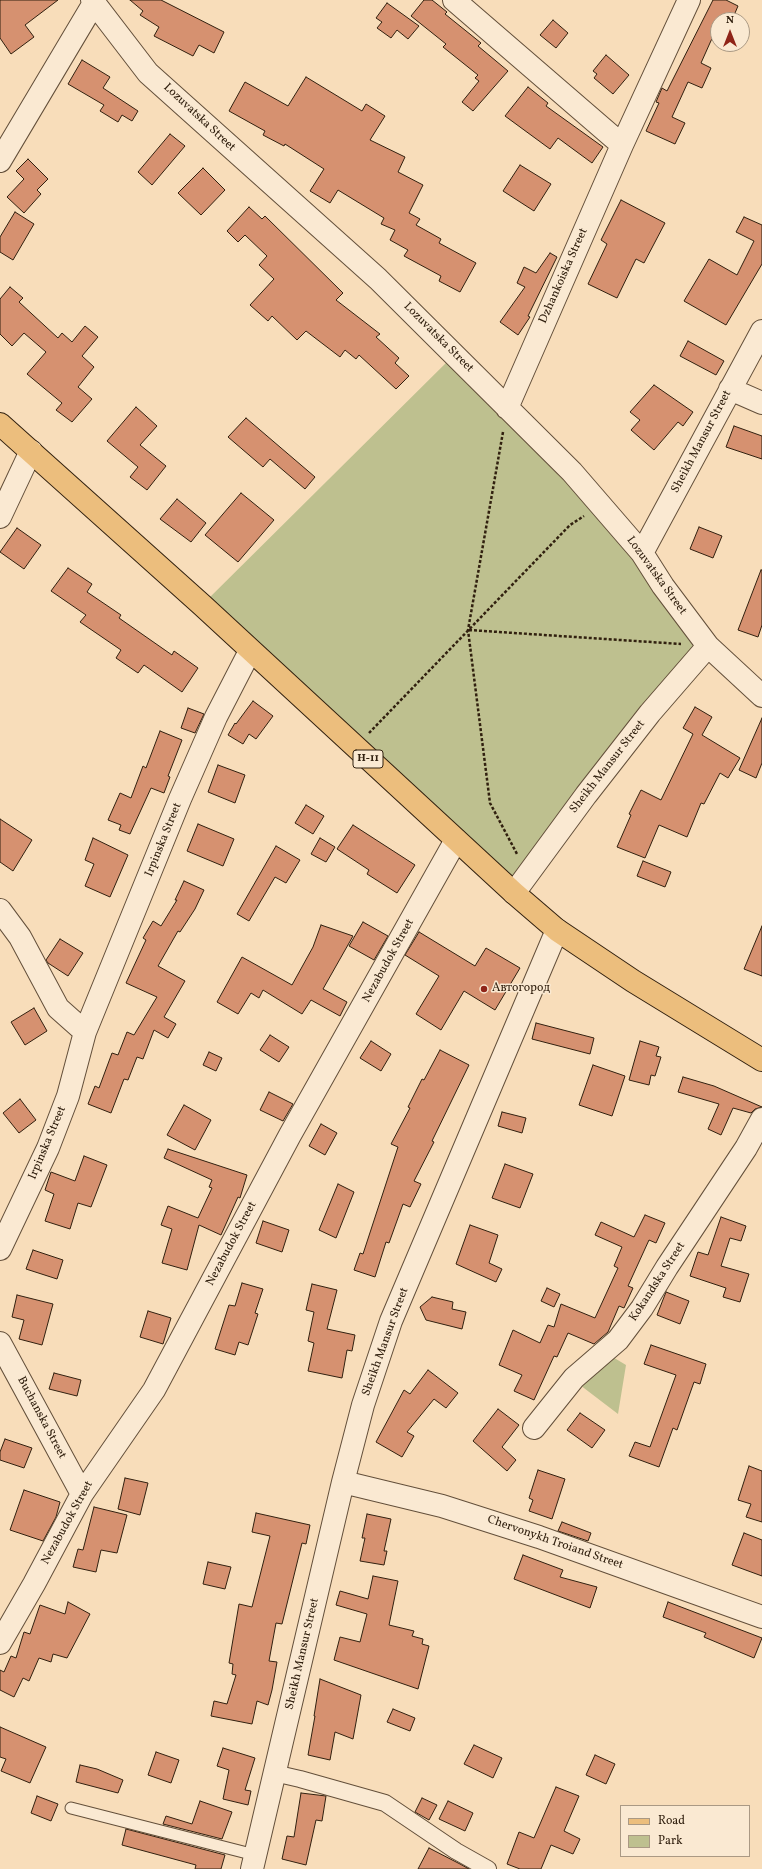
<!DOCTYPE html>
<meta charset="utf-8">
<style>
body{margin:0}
#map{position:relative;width:762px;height:1869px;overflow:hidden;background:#f8ddba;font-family:Vollkorn,serif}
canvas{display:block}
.legend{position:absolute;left:620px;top:1805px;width:130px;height:52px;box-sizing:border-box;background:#fae9d2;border:1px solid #aa9984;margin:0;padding:5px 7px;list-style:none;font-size:12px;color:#31200f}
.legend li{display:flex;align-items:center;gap:8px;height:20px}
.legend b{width:20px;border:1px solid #aa9984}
.north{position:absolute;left:710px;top:12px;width:40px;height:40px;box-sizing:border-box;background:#fae9d2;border:1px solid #aa9984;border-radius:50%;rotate:0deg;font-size:11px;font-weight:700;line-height:16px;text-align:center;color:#31200f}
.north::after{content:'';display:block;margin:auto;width:14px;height:18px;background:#8f2418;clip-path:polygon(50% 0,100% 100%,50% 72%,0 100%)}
</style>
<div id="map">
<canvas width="762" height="1869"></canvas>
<ul class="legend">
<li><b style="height:5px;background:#ecbe7d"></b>Road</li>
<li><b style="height:11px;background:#bec08f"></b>Park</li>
</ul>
<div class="north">N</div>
</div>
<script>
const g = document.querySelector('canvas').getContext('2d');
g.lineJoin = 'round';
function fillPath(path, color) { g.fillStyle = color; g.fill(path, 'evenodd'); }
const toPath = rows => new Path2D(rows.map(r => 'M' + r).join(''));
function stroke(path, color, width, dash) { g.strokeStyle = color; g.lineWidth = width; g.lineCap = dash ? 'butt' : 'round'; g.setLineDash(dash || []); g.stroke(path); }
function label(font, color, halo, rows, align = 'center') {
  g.font = font + ' Vollkorn,serif'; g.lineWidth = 3; g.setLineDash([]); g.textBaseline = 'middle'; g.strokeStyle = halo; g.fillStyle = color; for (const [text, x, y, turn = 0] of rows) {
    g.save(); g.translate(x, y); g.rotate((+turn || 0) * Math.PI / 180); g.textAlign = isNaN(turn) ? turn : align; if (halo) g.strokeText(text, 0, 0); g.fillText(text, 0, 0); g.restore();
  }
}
fillPath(toPath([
 [455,354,507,408,708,646,514,893,202,605],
 [611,1356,626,1365,618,1414,580,1385]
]), '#bec08f');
const building = toPath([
 [0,0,58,0,25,25,34,37,11,54,0,38,0,0],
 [130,0,161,0,224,32,214,53,199,45,193,56,154,36,159,27,140,15,143,11,130,0],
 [424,0,432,0,447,12,445,14,481,43,478,46,508,71,473,111,462,102,479,81,475,78,478,75,443,47,446,44,411,16,424,0],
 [713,0,726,0,738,6,732,20,718,20,718,25,701,63,711,68,702,88,688,82,672,117,685,123,675,144,646,131,659,103,656,102,662,88,667,91,713,0],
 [387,3,419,26,408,39,397,30,391,38,377,28,382,22,376,18,387,3],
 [553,20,568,33,556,48,540,35,553,20],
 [606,55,629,75,613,94,594,78,597,74,593,71,606,55],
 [82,60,110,77,103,88,138,111,132,121,122,115,118,122,100,111,104,105,68,84,82,60],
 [306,77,362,111,366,104,385,116,370,140,405,157,398,172,423,185,409,213,420,219,416,225,441,239,439,243,476,263,460,292,439,281,441,276,404,256,408,250,390,240,395,230,381,224,384,218,338,190,330,203,310,191,324,169,285,144,284,146,263,135,265,131,229,111,245,82,288,106,306,77],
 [528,87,548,103,546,106,603,147,592,163,558,138,550,149,505,116,528,87],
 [170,134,185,146,152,185,138,172,170,134],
 [28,159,48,179,37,190,41,194,24,213,7,197,24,179,16,171,28,159],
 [520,165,551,184,534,211,503,191,520,165],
 [203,168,225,190,201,215,178,193,203,168],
 [621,200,665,223,644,263,636,259,617,298,588,284,607,244,601,240,621,200],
 [249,207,262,219,265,216,343,293,336,300,380,334,376,337,399,358,395,363,409,376,396,389,359,355,356,359,345,350,340,357,306,331,297,340,272,316,268,321,250,305,274,279,259,265,267,256,245,235,238,242,227,231,249,207],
 [15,212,34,224,13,260,0,252,0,237,15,212],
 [744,217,762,225,762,264,726,325,684,301,709,259,737,275,754,241,736,232,744,217],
 [550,253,557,257,528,316,530,317,518,335,500,322,525,287,517,283,524,267,536,273,550,253],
 [10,287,23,298,19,302,58,338,62,333,72,342,85,326,98,337,82,356,94,367,78,387,92,399,72,422,56,410,62,403,27,374,46,352,24,333,12,346,0,334,0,299,10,287],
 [688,341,724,361,716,375,680,356,688,341],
 [654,385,693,412,683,426,678,422,654,450,631,430,640,420,630,412,654,385],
 [136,407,157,426,140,445,166,466,147,490,130,477,138,467,107,441,136,407],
 [246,418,315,477,305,489,270,459,263,467,228,437,246,418],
 [734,426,762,436,762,459,726,447,734,426],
 [241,493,274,520,238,562,205,535,241,493],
 [177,499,206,523,191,542,160,519,177,499],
 [699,527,722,536,713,558,690,549,699,527],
 [17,528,41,545,24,569,0,552,17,528],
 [68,568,92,584,87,592,121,615,119,618,172,655,174,651,198,668,182,692,144,665,138,673,116,658,121,650,80,622,86,615,51,591,68,568],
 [761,570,762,570,762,625,758,637,738,630,761,570],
 [253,701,273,716,256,739,249,734,243,744,228,735,235,723,236,724,253,701],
 [695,707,712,717,702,735,740,758,728,778,720,773,704,804,701,803,687,837,659,825,645,858,617,847,631,815,629,814,641,790,661,800,693,734,683,728,695,707],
 [188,708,204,714,195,733,181,728,188,708],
 [762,718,762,763,756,778,739,770,762,718],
 [160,731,182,740,168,776,170,777,164,793,151,788,130,834,119,830,121,825,108,820,120,793,131,798,143,766,146,768,160,731],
 [218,765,245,775,235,803,208,792,218,765],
 [306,805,324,816,313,834,295,823,306,805],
 [0,819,32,840,13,871,0,862,0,819],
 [198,824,234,839,223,866,187,851,198,824],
 [353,825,415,865,397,893,367,874,369,870,337,849,353,825],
 [93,838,128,855,110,897,85,886,94,864,85,860,93,838],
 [320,838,335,847,326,862,311,854,320,838],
 [276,846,300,860,286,883,275,877,249,921,237,914,276,846],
 [643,861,671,872,665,887,637,876,643,861],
 [184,881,204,890,195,909,180,932,178,931,158,966,185,981,164,1017,176,1024,168,1038,154,1030,143,1059,137,1057,128,1080,124,1079,111,1113,88,1104,95,1086,99,1088,112,1053,118,1055,127,1032,134,1035,157,997,126,983,146,940,143,938,153,921,161,926,177,900,175,900,184,881],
 [363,922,388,936,374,960,349,946,363,922],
 [321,925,353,936,323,989,347,1002,340,1016,311,1000,302,1014,263,990,259,998,251,993,238,1014,217,1002,242,957,292,985,313,947,321,925],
 [762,926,762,976,744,969,762,926],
 [419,932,475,966,486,948,520,968,495,1010,464,991,441,1030,416,1014,439,976,405,955,419,932],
 [60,939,83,953,68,976,48,963,46,960,60,939],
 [34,1008,47,1031,25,1045,11,1022,34,1008],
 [536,1023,594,1038,590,1054,532,1039,536,1023],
 [270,1035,289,1047,279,1062,260,1050,270,1035],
 [371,1041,391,1054,381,1071,360,1058,371,1041],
 [640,1041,659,1047,656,1056,661,1057,655,1076,651,1075,649,1085,629,1080,640,1041],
 [440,1050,469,1065,432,1141,434,1142,414,1181,421,1184,410,1207,403,1204,389,1243,386,1242,375,1277,354,1270,360,1253,363,1254,398,1147,391,1144,410,1108,408,1107,422,1079,424,1080,440,1050],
 [209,1052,222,1058,216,1071,203,1065,209,1052],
 [593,1065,625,1076,612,1116,579,1105,593,1065],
 [683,1077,714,1086,762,1107,755,1109,751,1113,733,1108,721,1135,708,1129,719,1104,678,1092,683,1077],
 [269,1092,293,1104,283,1121,260,1110,269,1092],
 [20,1099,36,1120,19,1133,3,1113,20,1099],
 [184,1105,211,1120,195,1150,167,1135,184,1105],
 [502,1112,526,1118,522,1133,498,1126,502,1112],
 [321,1124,337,1133,325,1155,309,1146,321,1124],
 [168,1149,247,1175,240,1198,238,1197,221,1235,199,1225,187,1270,162,1263,172,1229,161,1225,168,1206,198,1218,212,1188,209,1187,212,1180,164,1158,168,1149],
 [84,1156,107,1165,91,1207,78,1203,70,1229,45,1221,54,1194,45,1190,51,1172,75,1181,84,1156],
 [505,1164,533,1174,520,1208,492,1198,505,1164],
 [338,1184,354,1192,336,1238,319,1230,338,1184],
 [645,1215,665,1223,656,1243,649,1240,628,1286,633,1288,624,1308,619,1306,608,1332,594,1344,568,1333,557,1357,554,1356,534,1400,514,1391,522,1375,499,1365,513,1330,540,1343,548,1325,554,1327,561,1304,595,1318,618,1268,614,1266,622,1247,595,1235,601,1222,634,1237,645,1215],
 [721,1217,746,1226,741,1241,730,1238,721,1266,749,1274,740,1302,723,1297,726,1288,690,1276,698,1252,708,1255,721,1217],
 [263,1221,289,1230,282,1252,256,1243,263,1221],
 [470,1225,498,1235,489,1263,502,1269,496,1282,456,1264,470,1225],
 [33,1250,63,1260,57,1279,26,1269,33,1250],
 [242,1283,263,1289,255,1313,258,1314,248,1345,239,1342,235,1355,215,1349,229,1305,235,1306,242,1283],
 [312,1284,337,1290,327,1329,355,1335,352,1351,347,1350,342,1378,308,1371,314,1343,308,1341,314,1312,306,1310,312,1284],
 [547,1288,560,1294,554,1307,541,1301,547,1288],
 [666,1292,689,1301,680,1324,657,1315,666,1292],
 [17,1295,53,1304,42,1345,19,1339,24,1320,12,1317,17,1295],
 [432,1297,453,1302,452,1309,466,1312,462,1329,426,1320,420,1307,432,1297],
 [148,1311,171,1318,163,1344,140,1337,148,1311],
 [651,1345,706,1364,700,1384,694,1382,677,1430,673,1428,659,1467,629,1456,635,1442,650,1447,676,1375,644,1364,651,1345],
 [428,1370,458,1393,446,1408,434,1399,407,1432,414,1436,402,1457,376,1442,404,1390,410,1394,428,1370],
 [54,1373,81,1380,77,1396,49,1389,54,1373],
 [498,1409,519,1425,502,1447,516,1460,507,1471,473,1441,498,1409],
 [580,1413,605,1430,592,1448,567,1430,580,1413],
 [5,1439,32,1448,24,1468,0,1460,0,1452,5,1439],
 [749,1466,762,1471,762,1522,746,1517,751,1504,738,1500,749,1466],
 [538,1470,565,1479,552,1519,529,1511,533,1500,529,1498,538,1470],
 [125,1478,148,1483,140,1515,118,1509,125,1478],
 [24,1490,60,1502,56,1517,43,1541,10,1530,24,1490],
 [94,1507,127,1515,117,1553,101,1550,96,1572,73,1567,78,1549,83,1550,94,1507],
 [256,1513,310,1525,306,1544,302,1543,282,1624,276,1623,269,1661,277,1662,272,1690,268,1705,257,1701,252,1724,211,1716,214,1701,227,1704,236,1675,232,1674,233,1664,229,1663,239,1604,252,1607,270,1536,252,1532,256,1513],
 [367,1514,391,1519,384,1551,387,1551,384,1565,360,1561,365,1538,362,1538,367,1514],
 [562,1522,591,1533,588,1541,558,1531,562,1522],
 [744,1533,762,1540,762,1576,732,1565,744,1533],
 [523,1555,563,1570,560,1577,597,1587,590,1608,514,1579,523,1555],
 [208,1562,231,1567,225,1589,203,1584,208,1562],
 [373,1576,398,1581,389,1625,414,1631,412,1636,423,1639,422,1644,429,1646,418,1689,334,1660,340,1637,360,1642,367,1614,336,1605,340,1591,368,1599,373,1576],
 [68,1602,90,1614,67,1658,53,1654,51,1662,39,1658,29,1681,23,1678,14,1697,0,1690,0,1670,4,1672,11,1656,16,1658,24,1632,30,1634,40,1605,65,1614,68,1602],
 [668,1602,762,1638,754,1658,704,1637,706,1633,663,1617,668,1602],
 [320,1679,361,1695,353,1739,335,1732,330,1760,308,1755,315,1716,314,1716,320,1679],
 [393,1709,415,1718,410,1731,387,1722,393,1709],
 [0,1727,46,1747,30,1783,1,1771,6,1759,0,1757,0,1727],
 [474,1745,502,1758,493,1778,464,1764,474,1745],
 [223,1748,255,1758,245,1790,251,1791,248,1805,223,1799,229,1770,217,1766,223,1748],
 [156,1752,179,1760,171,1783,148,1775,156,1752],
 [595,1755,615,1764,606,1784,586,1775,595,1755],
 [80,1765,97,1769,123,1780,118,1793,76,1782,80,1765],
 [556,1787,579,1796,564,1831,580,1839,573,1854,551,1845,541,1869,520,1869,507,1864,519,1832,534,1838,556,1787],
 [301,1793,326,1796,322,1821,316,1820,306,1865,282,1859,287,1836,294,1837,301,1793],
 [37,1796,58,1804,51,1821,31,1813,37,1796],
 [422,1798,437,1805,429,1820,415,1812,422,1798],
 [200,1801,232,1812,222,1839,163,1824,166,1816,192,1824,200,1801],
 [448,1801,473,1813,465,1831,439,1819,448,1801],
 [126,1829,225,1855,221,1869,195,1869,196,1865,122,1845,126,1829],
 [429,1848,460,1864,469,1869,418,1869,429,1848]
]);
fillPath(building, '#d69170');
stroke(building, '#31200f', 1);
const service = toPath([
 [71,1808,255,1855]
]);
const pedestrian = toPath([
 [274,1773,300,1779,385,1803,456,1851,488,1869]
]);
const minor = toPath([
 [92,0,148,73,378,279,572,472,642,553,663,586,708,646,762,696],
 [454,0,622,145],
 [0,161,94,3],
 [730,389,762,403],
 [507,408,622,145,689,0],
 [0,517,31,451],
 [642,553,762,331],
 [514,893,586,795,650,713,708,646],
 [0,910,20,937,58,1008,85,1032],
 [0,1249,48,1148,68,1096,85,1032,180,799,216,717,250,651],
 [0,1343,82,1494],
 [534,1428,574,1378,618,1340,642,1308,667,1267,746,1148,762,1119],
 [343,1482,442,1506,539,1537,762,1617],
 [0,1643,34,1584,82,1494,154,1390,290,1135,456,840],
 [252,1869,343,1482,363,1405,391,1321,557,930]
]);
const primary = toPath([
 [0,424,202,605,514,893,557,930,633,981,762,1060]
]);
stroke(service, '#634f3a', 13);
stroke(pedestrian, '#634f3a', 18);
stroke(minor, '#634f3a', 24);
stroke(primary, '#31200f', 24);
stroke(toPath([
 [503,432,468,630,490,803,517,854],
 [469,630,681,644],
 [369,733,570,525,584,516]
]), '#31200f', 2.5, [3, 2]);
stroke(service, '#fae9d2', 11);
stroke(pedestrian, '#fae9d2', 16);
stroke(minor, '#fae9d2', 22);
stroke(primary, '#ecbe7d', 22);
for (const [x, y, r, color] of [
 [484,989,4,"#8f2418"]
]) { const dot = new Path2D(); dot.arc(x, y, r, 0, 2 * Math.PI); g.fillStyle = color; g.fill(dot); stroke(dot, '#fae9d2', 1.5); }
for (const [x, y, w] of [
 [368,759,30]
]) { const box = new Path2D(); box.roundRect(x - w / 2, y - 9, w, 18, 3); g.fillStyle = '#fae9d2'; g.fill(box); stroke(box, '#31200f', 1); }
label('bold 11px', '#31200f', null, [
 ["Н-11",368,759]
]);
label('12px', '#31200f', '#fae9d2', [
 ["Lozuvatska Street",199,118,43],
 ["Dzhankoiska Street",564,276,-66],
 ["Lozuvatska Street",438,338,45],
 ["Sheikh Mansur Street",702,442,-62],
 ["Lozuvatska Street",656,576,54],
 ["Sheikh Mansur Street",608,767,-52],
 ["Irpinska Street",164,840,-68],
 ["Nezabudok Street",389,961,-61],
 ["Irpinska Street",48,1143,-67],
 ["Nezabudok Street",232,1244,-62],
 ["Kokandska Street",658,1282,-57],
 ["Sheikh Mansur Street",386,1342,-70],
 ["Buchanska Street",41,1418,62],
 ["Nezabudok Street",68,1523,-61],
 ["Chervonykh Troiand Street",555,1543,19],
 ["Sheikh Mansur Street",303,1654,-77]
]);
label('12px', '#31200f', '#fae9d2', [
 ["Автогород",492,989]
], 'left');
</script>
